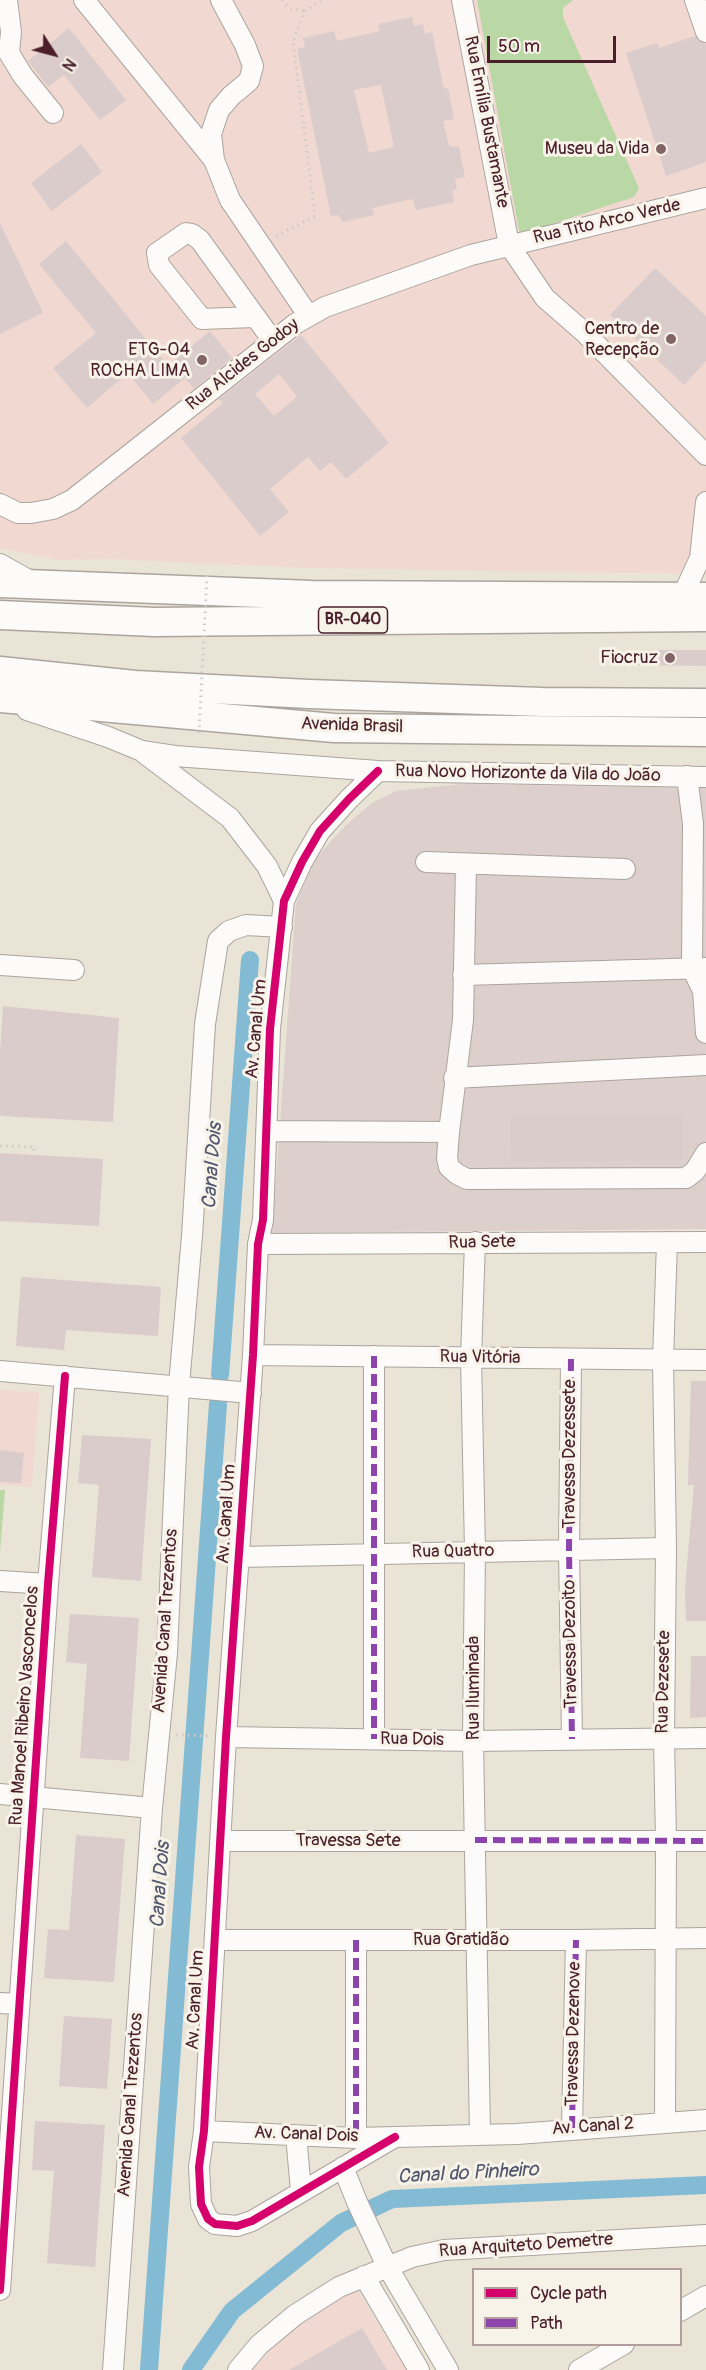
<!DOCTYPE html>
<meta charset="utf-8">
<style>
body{margin:0}
#map{position:relative;width:706px;height:2370px;overflow:hidden;background:#e9e4d6;font-family:Pangolin,sans-serif}
canvas{display:block}
.legend{position:absolute;left:472px;top:2268px;width:210px;height:78px;box-sizing:border-box;background:#f7f3e8;border:2px solid #b29e9c;margin:0;padding:8px 10px;list-style:none;font-size:18px;color:#4a1f2b}
.legend li{display:flex;align-items:center;gap:12px;height:30px}
.legend b{width:30px;border:2px solid #b29e9c}
.north{position:absolute;left:24px;top:24px;width:60px;height:60px;-webkit-text-stroke:4px #f7f3e8;paint-order:stroke;rotate:126deg;font-size:16px;font-weight:700;line-height:24px;text-align:center;color:#4a1f2b}
.north::after{content:'';display:block;margin:auto;width:21px;height:27px;background:#4a1f2b;clip-path:polygon(50% 0,100% 100%,50% 72%,0 100%)}
.scale{position:absolute;left:487px;top:36px;width:129px;height:27px;box-sizing:border-box;border:3px solid #4a1f2b;border-top:0;padding-left:8px;font-size:18px;line-height:21px;white-space:nowrap;color:#4a1f2b;-webkit-text-stroke:4px #f7f3e8;paint-order:stroke}
</style>
<div id="map">
<canvas width="706" height="2370"></canvas>
<ul class="legend">
<li><b style="height:8px;background:#d6006c"></b>Cycle path</li>
<li><b style="height:8px;background:#8e44ad"></b>Path</li>
</ul>
<div class="north">N</div>
<div class="scale">50 m</div>
</div>
<script>
const g = document.querySelector('canvas').getContext('2d');
g.lineJoin = 'round';
function fillPath(path, color) { g.fillStyle = color; g.fill(path, 'evenodd'); }
const toPath = rows => new Path2D(rows.map(r => 'M' + r).join(''));
function stroke(path, color, width, dash) { g.strokeStyle = color; g.lineWidth = width; g.lineCap = dash ? 'butt' : 'round'; g.setLineDash(dash || []); g.stroke(path); }
function label(font, color, halo, rows, align = 'center') {
  g.font = font + ' Pangolin,sans-serif'; g.lineWidth = 6; g.setLineDash([]); g.textBaseline = 'middle'; g.strokeStyle = halo; g.fillStyle = color; for (const [text, x, y, turn = 0] of rows) {
    g.save(); g.translate(x, y); g.rotate((+turn || 0) * Math.PI / 180); g.textAlign = isNaN(turn) ? turn : align; if (halo) g.strokeText(text, 0, 0); g.fillText(text, 0, 0); g.restore();
  }
}
fillPath(toPath([
 [0,0,706,0,706,574,310,568,110,559,57,560,0,548],
 [0,1390,39,1392,32,1487,0,1485],
 [357,2289,406,2370,253,2370,282,2338,335,2298]
]), '#f1d9d1');
fillPath(toPath([
 [462,784,706,788,706,1229,272,1233,296,904,314,860,346,825,372,803,396,791]
]), '#dccfcc');
fillPath(toPath([
 [477,0,573,0,563,8,563,17,639,188,634,197,525,233,519,231],
 [0,1490,5,1490,0,1552]
]), '#bad7a6');
stroke(toPath([
 [220,1375,250,960],
 [149,2370,218,1404],
 [191,2370,232,2311,341,2223,392,2199,706,2185]
]), '#84bbd4', 18);
fillPath(toPath([
 [412,17,414,26,423,24,425,34,432,32,444,89,448,88,454,119,443,121,449,146,459,147,465,177,455,179,457,189,452,191,454,202,416,210,413,199,372,208,374,215,343,222,338,215,331,216,297,49,305,47,303,38,334,31,337,41,380,31,378,24],
 [381,85,394,147,369,153,354,90],
 [69,28,126,100,100,120,64,75,48,87,28,61],
 [695,36,699,41,706,44,706,162,666,176,626,53,657,43,659,48],
 [81,144,102,172,52,211,31,183],
 [0,223,43,313,0,334],
 [66,241,168,366,210,331,232,358,194,389,185,378,153,404,128,373,87,408,53,368,96,333,39,264],
 [655,268,706,316,706,361,684,385,610,315],
 [301,335,389,443,346,479,331,462,320,471,308,457,270,489,289,512,260,536,181,438,223,403,219,399],
 [279,374,297,397,274,416,255,394],
 [635,650,706,650,706,666,634,665],
 [3,1006,119,1018,113,1122,0,1116,0,1052],
 [683,1114,683,1160,511,1162,510,1116],
 [0,1153,103,1159,99,1226,0,1221],
 [21,1277,161,1287,158,1336,66,1330,64,1350,16,1346],
 [691,1381,706,1381,706,1621,686,1621,685,1588,694,1485,688,1485],
 [82,1435,151,1439,141,1581,92,1577,99,1485,78,1483],
 [0,1450,24,1453,21,1483,0,1482],
 [70,1614,139,1618,129,1761,80,1758,87,1664,66,1662],
 [691,1656,706,1656,706,1717,690,1718],
 [76,1835,125,1839,114,1982,44,1978,48,1929,69,1930],
 [64,2016,112,2019,107,2089,59,2086],
 [35,2121,105,2125,95,2267,47,2263,54,2171,32,2170],
 [362,2328,387,2370,289,2370]
]), '#dacccb');
const minor = toPath([
 [7,0,11,32,9,53,23,76,53,113],
 [84,0,214,160],
 [221,0,245,45,253,66,249,81,231,96,219,110,211,134,214,160,230,200,308,315],
 [462,0,509,245,545,298,585,333,706,455],
 [695,0,706,32],
 [254,317,202,319,159,265,157,253,186,233,192,234,200,240,273,341],
 [0,504,18,513,31,513,53,509,72,500,295,324,325,307,471,255,706,198],
 [0,564,32,582],
 [682,597,700,558,706,502],
 [27,710,108,737,142,751,175,756,378,771,706,777],
 [144,753,230,818,267,866,284,901],
 [378,771,349,799,320,831,302,862,284,901,270,1029,263,1220,258,1244,253,1355,226,1737,204,2131,199,2167,201,2204,208,2219,215,2224,237,2226,252,2221,395,2137],
 [687,776,693,824,692,968,703,991],
 [426,862,625,869],
 [466,865,463,1020,449,1132,447,1158,449,1167,457,1174,467,1179,686,1178,695,1171,706,1153],
 [0,965,74,970],
 [463,975,706,968],
 [706,981,703,991,706,1033],
 [454,1078,706,1065],
 [266,1131,449,1132],
 [475,1242,471,1358,475,1551,473,1741,480,2134],
 [258,1244,706,1242],
 [253,1355,706,1360],
 [374,1356,374,1739],
 [571,1359,569,1550,572,1739],
 [0,1371,251,1393],
 [240,1557,666,1548],
 [0,1581,48,1584],
 [226,1737,473,1741,706,1738],
 [0,1794,152,1808],
 [220,1841,706,1841],
 [215,1940,576,1940,706,1938],
 [356,1940,356,2138],
 [0,2003,18,2004],
 [665,2122,666,1841,664,1739,666,1548,663,1360,667,1242],
 [572,2128,576,1940],
 [204,2131,356,2138,517,2134,706,2120],
 [296,2135,301,2191],
 [343,2167,357,2202,387,2266,448,2370],
 [364,2276,419,2370],
 [0,2290,48,1584,65,1376],
 [680,2311,706,2296],
 [113,2370,152,1808,167,1653,179,1385,192,1236,205,1024,218,941,229,931,246,925,282,927],
 [238,2370,259,2345,295,2315,339,2287,412,2257,444,2250,706,2235],
 [579,2370,624,2344]
]);
const highway = toPath([
 [0,583,312,595,706,597],
 [0,615,154,622,706,617],
 [0,671,135,685,309,694,542,702,706,703],
 [0,698,334,728,706,732]
]);
stroke(minor, '#aca49d', 22);
stroke(highway, '#aca49d', 31);
stroke(toPath([
 [282,0,289,8,305,11],
 [276,236,315,216,293,41,305,11,321,0],
 [0,1146,34,1147,33,1155],
 [176,1735,208,1736]
]), '#cfcac8', 3, [1.5, 4.5]);
stroke(minor, '#fcfbf9', 20);
stroke(highway, '#fcfbf9', 28);
stroke(toPath([
 [199,733,207,575]
]), '#cfcac8', 3, [1.5, 4.5]);
stroke(toPath([
 [374,1356,374,1739],
 [571,1359,569,1550,572,1739],
 [475,1840,706,1841],
 [356,1940,356,2138],
 [572,2128,576,1940]
]), '#8e44ad', 6, [12, 6]);
stroke(toPath([
 [378,771,349,799,320,831,302,862,284,901,270,1029,263,1220,258,1244,253,1355,226,1737,204,2131,199,2167,201,2204,208,2219,215,2224,237,2226,252,2221,395,2137],
 [0,2290,48,1584,65,1376]
]), '#d6006c', 8);
for (const [x, y, r, color] of [
 [661,149,6,"#826467"],
 [671,339,6,"#826467"],
 [202,360,6,"#826467"],
 [670,658,6,"#826467"]
]) { const dot = new Path2D(); dot.arc(x, y, r, 0, 2 * Math.PI); g.fillStyle = color; g.fill(dot); stroke(dot, '#f7f3e8', 2); }
for (const [x, y, w] of [
 [353,620,69]
]) { const box = new Path2D(); box.roundRect(x - w / 2, y - 13, w, 26, 4.5); g.fillStyle = '#f7f3e8'; g.fill(box); stroke(box, '#4a1f2b', 1.5); }
label('bold 16px', '#4a1f2b', null, [
 ["BR-040",353,620]
]);
label('18px', '#4a1f2b', '#f7f3e8', [
 ["Rua Emília Bustamante",486,122,79],
 ["Rua Tito Arco Verde",607,222,-13],
 ["Rua Alcides Godoy",243,365,-38],
 ["Avenida Brasil",352,726,2],
 ["Rua Novo Horizonte da Vila do João",528,774,1],
 ["Av. Canal Um",257,1029,-85],
 ["Rua Sete",482,1243,-1],
 ["Rua Vitória",480,1358,1],
 ["Travessa Dezessete",570,1454,-90],
 ["Av. Canal Um",227,1514,-86],
 ["Rua Quatro",453,1552,-1],
 ["Avenida Canal Trezentos",166,1621,-86],
 ["Travessa Dezoito",571,1644,-91],
 ["Rua Dezesete",664,1682,-89],
 ["Rua Iluminada",474,1688,-90],
 ["Rua Manoel Ribeiro Vasconcelos",25,1706,-86],
 ["Rua Dois",412,1740,1],
 ["Travessa Sete",348,1841],
 ["Rua Gratidão",461,1940],
 ["Av. Canal Um",196,2000,-87],
 ["Travessa Dezenove",574,2034,-89],
 ["Avenida Canal Trezentos",131,2105,-86],
 ["Av. Canal 2",593,2127,-4],
 ["Av. Canal Dois",306,2135,2],
 ["Rua Arquiteto Demetre",526,2246,-4]
]);
label('18px', '#4a1f2b', '#f7f3e8', [
 ["Museu da Vida",649,149],
 ["Centro de",659,329],
 ["Recepção",659,350],
 ["ETG-04",190,350],
 ["ROCHA LIMA",190,371],
 ["Fiocruz",658,658]
], 'right');
label('italic 20px', '#50566e', '#f7f3e8', [
 ["Canal Dois",213,1166,-86],
 ["Canal Dois",161,1885,-86],
 ["Canal do Pinheiro",468,2174,-3]
]);
</script>
